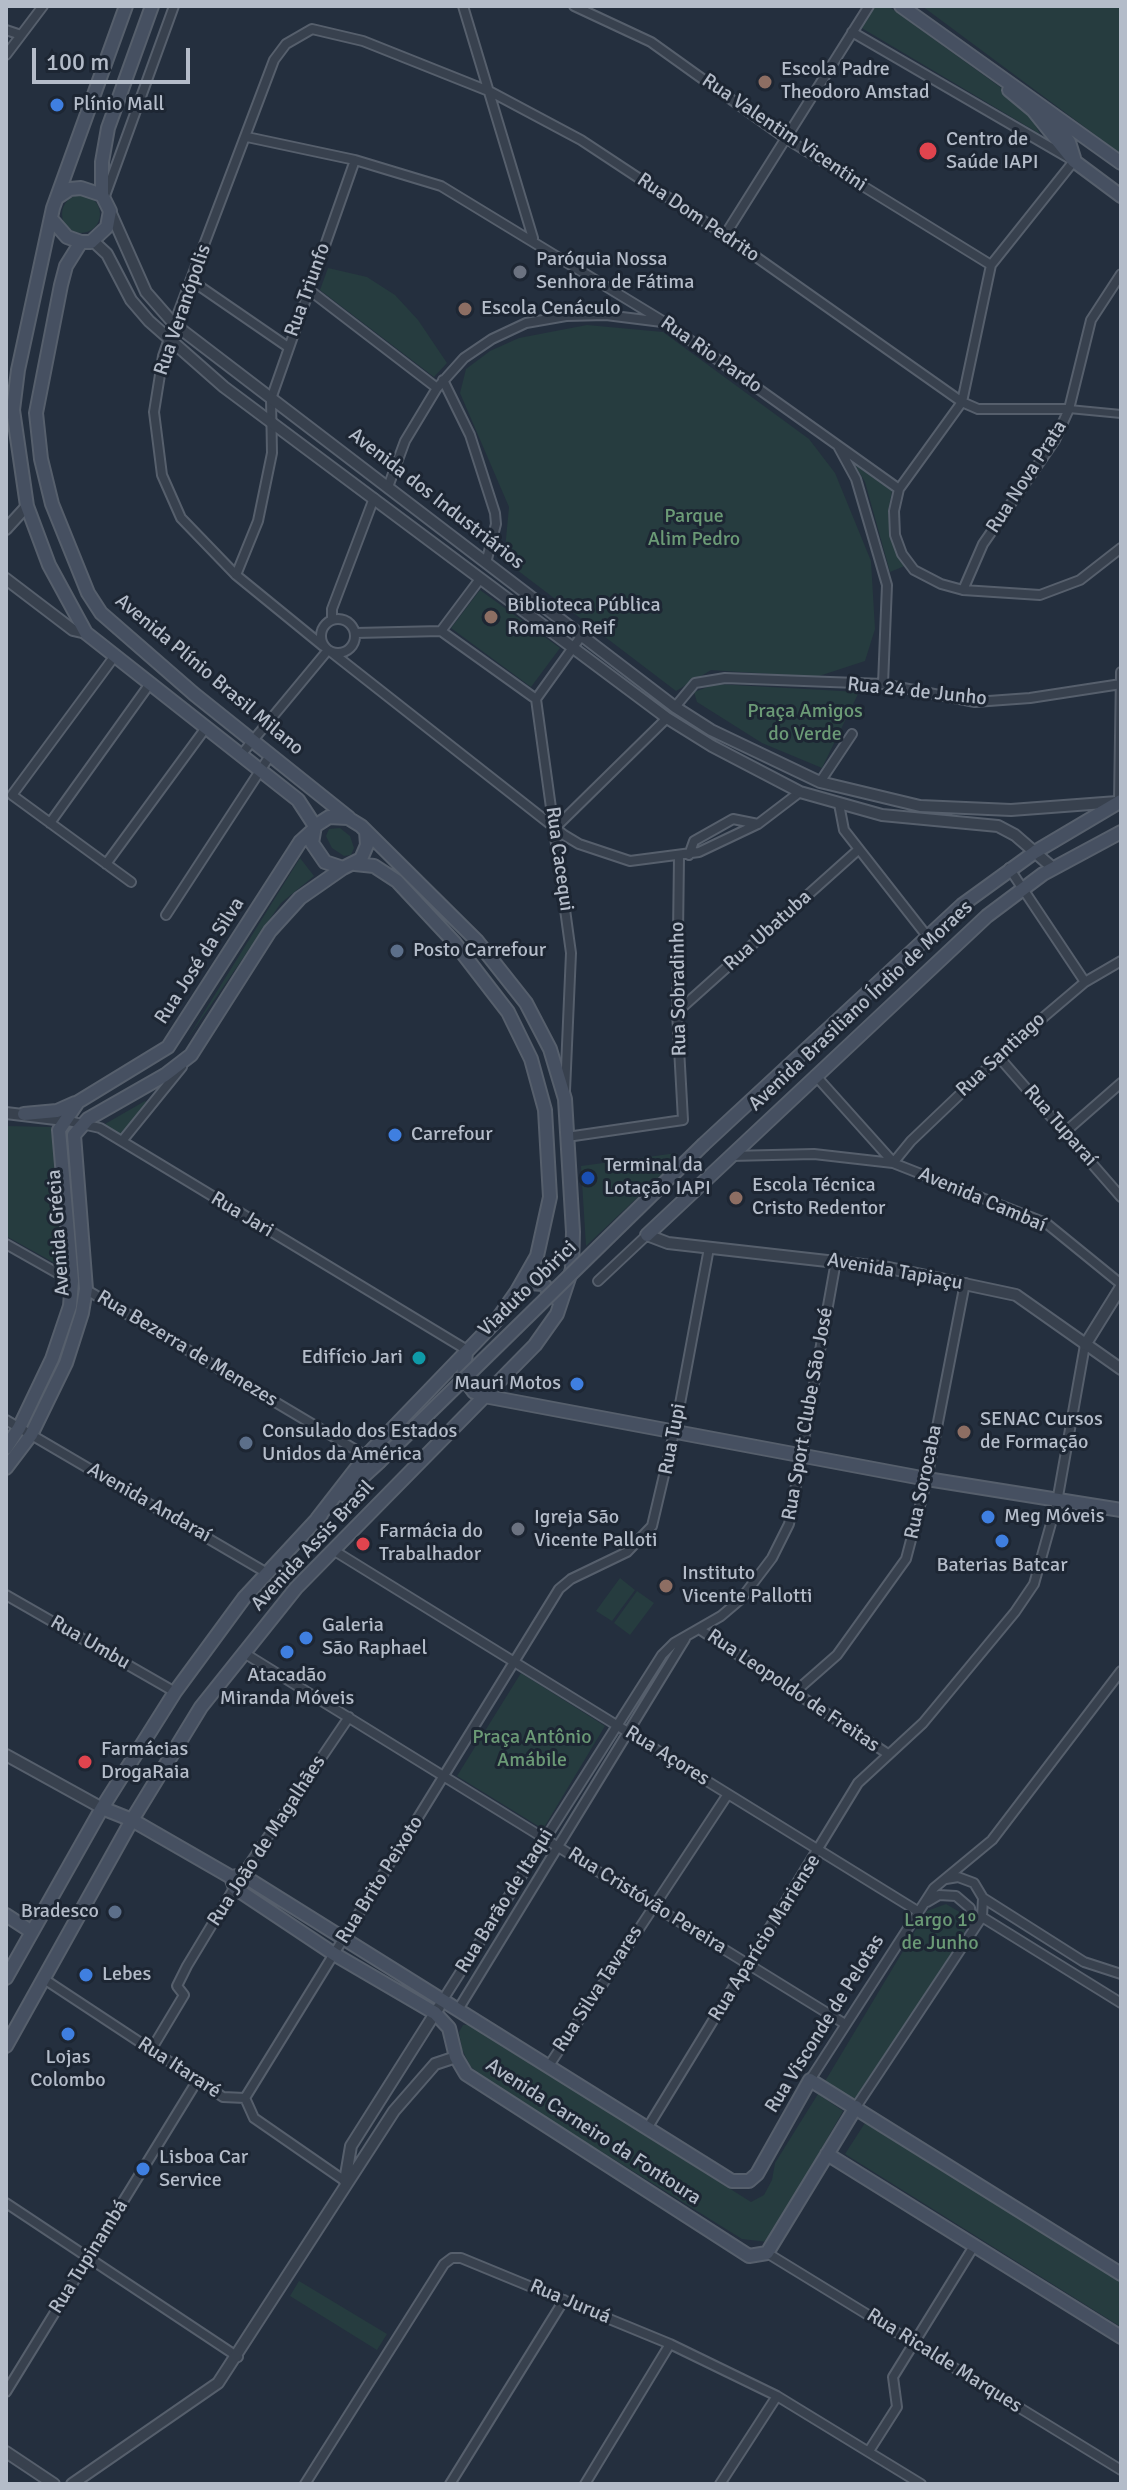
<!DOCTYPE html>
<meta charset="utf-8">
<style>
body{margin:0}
#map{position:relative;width:1127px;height:2490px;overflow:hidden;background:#242f3e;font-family:Signika,sans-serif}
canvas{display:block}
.frame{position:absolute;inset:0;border:8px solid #b4bcc9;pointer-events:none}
.scale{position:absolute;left:32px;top:48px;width:158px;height:36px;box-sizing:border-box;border:4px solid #b4bcc9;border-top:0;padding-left:10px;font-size:24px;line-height:28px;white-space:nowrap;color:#b4bcc9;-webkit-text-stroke:6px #1d2633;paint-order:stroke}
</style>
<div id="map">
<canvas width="1127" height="2490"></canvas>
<div class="frame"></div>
<div class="scale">100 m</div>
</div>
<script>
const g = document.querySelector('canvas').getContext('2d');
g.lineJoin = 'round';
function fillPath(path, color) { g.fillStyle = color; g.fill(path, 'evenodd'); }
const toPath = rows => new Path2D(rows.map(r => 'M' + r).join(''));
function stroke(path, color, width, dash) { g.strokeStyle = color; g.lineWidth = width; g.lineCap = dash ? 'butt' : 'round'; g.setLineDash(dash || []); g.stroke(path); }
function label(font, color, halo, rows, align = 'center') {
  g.font = font + ' Signika,sans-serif'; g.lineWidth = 6; g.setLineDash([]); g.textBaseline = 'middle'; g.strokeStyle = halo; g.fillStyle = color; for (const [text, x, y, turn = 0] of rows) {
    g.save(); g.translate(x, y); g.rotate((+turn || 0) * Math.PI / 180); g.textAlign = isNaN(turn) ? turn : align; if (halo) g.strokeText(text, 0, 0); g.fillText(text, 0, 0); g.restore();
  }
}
fillPath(toPath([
 [873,6,888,6,1025,105,1040,134,860,27],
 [922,6,1121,6,1121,154],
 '62 214a19 19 0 1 1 38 0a19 19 0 1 1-38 0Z',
 [328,268,367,277,395,295,418,320,447,363,434,377,320,290],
 [587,325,663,332,809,439,835,473,871,561,875,629,865,661,816,677,711,670,676,691,504,560,509,507,460,393,466,369,490,351,519,338],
 [855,465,892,491,888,512,891,537,907,565,890,572,865,482],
 [480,590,560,648,531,687,451,628],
 [716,684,859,692,822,768,762,743,697,702,694,692],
 [329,829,340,828,350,836,354,848,351,855,344,856,332,848,326,836],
 [300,858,314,876,281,903,186,1041],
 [145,1101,148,1104,122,1135,105,1127,105,1124],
 [6,1126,51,1127,65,1262,60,1266,6,1236],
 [677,1153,676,1161,586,1246,581,1166],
 [620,1578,635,1590,612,1621,596,1611],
 [637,1591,654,1603,630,1635,614,1623],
 [521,1673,605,1726,543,1829,457,1776],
 [946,1904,963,1914,965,1934,855,2100,824,2083,927,1911],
 [463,2025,470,2025,751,2202,764,2195,772,2180,775,2163,818,2094,843,2111,768,2242,742,2239,488,2081,470,2066,462,2049,459,2032],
 [865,2123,1121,2281,1121,2327,845,2154],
 [299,2281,387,2334,377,2350,290,2296]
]), '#263c3f');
const pedestrian = toPath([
 [1069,409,1121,414]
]);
const minor = toPath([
 [463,6,533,238],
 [574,6,651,42,785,138,991,265],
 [6,30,21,35],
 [852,32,1074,161,991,265,962,402,899,489,894,511,895,535,902,554,914,570,941,584,963,590,1040,595,1080,580,1121,548],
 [6,55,43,6],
 [247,137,355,160,441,186,666,323,899,489],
 [105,196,174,6],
 [725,235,869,6],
 [192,281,288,347],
 [308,289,437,388],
 [443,380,470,435,495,513,496,524,486,563],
 [838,446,856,479,887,585,883,684],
 [388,487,405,441,437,388,464,358,492,339,526,323,566,316,606,315,662,322],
 [236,575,258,521,272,453,271,399,355,160],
 [963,590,983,544,1055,440,1069,409,1091,320,1121,274],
 '321 636a17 17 0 1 1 34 0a17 17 0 1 1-34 0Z',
 [332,620,332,609,374,498],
 [441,631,536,699],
 [356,633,441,631,480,579],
 [323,646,236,575,181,518,162,475,154,412,163,356,174,324,274,60,286,44,312,29,363,41,491,92,581,140,725,235,962,402,978,409,1069,409],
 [330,651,564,835,579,844,630,861,699,852,758,824,800,792],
 [114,657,12,795,131,882],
 [675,707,695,683,725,678,883,684,975,702,1030,698,1121,684],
 [240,756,328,650],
 [820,782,852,734],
 [1119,802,1121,672],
 [839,804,844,830,927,936],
 [50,823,149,685],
 [555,828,667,718],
 [689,855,694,841,733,819,758,824],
 [106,864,205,729],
 [1009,868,1085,982],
 [166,915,271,754],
 [677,1012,858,850],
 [998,1056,1121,1197],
 [815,1075,893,1162],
 [565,1091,571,953,536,699,582,635],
 [64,1120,100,1128,467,1350],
 [1065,1132,1121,1083],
 [567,1137,683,1120,677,1012,679,857],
 [122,1141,182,1067],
 [730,1156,814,1154,893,1163,1046,1223,1121,1284],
 [893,1163,911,1141,1019,1038,1085,982,1121,961],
 [6,1244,73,1282],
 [598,1281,647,1235],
 [85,1289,366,1456],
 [6,1420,267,1573],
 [333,1550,919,1912],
 [6,1595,175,1692],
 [699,1629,888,1754],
 [244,1653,845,2024],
 [796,1691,837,1655,906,1559,927,1479,965,1283],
 [983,1898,1084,1962,1121,1974],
 [927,1902,939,1895,956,1896,970,1908,973,1928],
 [982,1917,1121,2003],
 [44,1979,223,2097,245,2098],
 [444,1998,662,1655,674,1643,721,1616,741,1599,772,1558,789,1524,836,1261],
 [459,2008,685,1639],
 [151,2050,184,1995,177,1986,187,1966,242,1875,349,1717],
 [550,2064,728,1794],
 [810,2080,934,1888,992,1840,1121,1671],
 [245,2098,559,1589,571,1579,627,1552,652,1526,677,1420,709,1248],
 [245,2098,254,2118,345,2181],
 [856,2107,982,1917,983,1898,974,1883,958,1877,946,1879],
 [648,2127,858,1783,923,1723,1015,1612,1034,1584,1057,1502,1085,1345],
 [6,2203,238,2357],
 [767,2253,1121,2470],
 [6,2392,197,2081],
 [869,2451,897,2407,893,2377,974,2246],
 [305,2484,444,2264,452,2258,461,2258,670,2344,777,2396,921,2484],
 [450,2484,564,2300],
 [585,2484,670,2344],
 [720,2484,777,2396]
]);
const tertiary = toPath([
 [110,211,146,292,174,324,675,707,711,730,820,782,920,806,1011,810,1117,802],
 [93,241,107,254,131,300,149,321,224,387,667,718,712,746,800,792,882,815,998,826,1015,835,1053,868],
 [6,529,27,506],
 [6,579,73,630,86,633],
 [6,1113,64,1120],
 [647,1235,668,1243,889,1268,1016,1295,1121,1369],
 [1085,1345,1121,1287],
 [6,1755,102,1808],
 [345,2181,351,2146,439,2007],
 [6,2452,54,2484],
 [72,2484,218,2383,394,2111,435,2064,456,2057]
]);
const secondary = toPath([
 [126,6,53,208,18,370,13,410,27,506,49,565,86,633,298,800,315,826],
 [901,6,1121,163],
 [1009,90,1033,110,1074,161,1121,196],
 [1048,113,1069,142,1074,158],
 [58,197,70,189,81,188,102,195],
 [53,221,67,237,81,242,91,242,107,227,110,211,102,195,102,162,108,128,152,6],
 [81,242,66,266,61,285,36,413,41,459,52,504,88,593,101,613,194,694,349,818],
 [24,1114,57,1111,75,1103],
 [704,1144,962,905,1035,852,1121,801],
 [647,1235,987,916,1043,874,1121,832],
 [517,1291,529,1283,543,1284,557,1299],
 [466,1353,463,1377,474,1392,484,1396,927,1479,1121,1510],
 [6,1448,19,1428,52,1359,70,1306,72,1281,59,1130,78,1102,168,1047,300,842,312,831],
 [6,1468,31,1435,66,1363,82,1313,86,1289,74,1135,88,1119,165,1075,191,1055,270,931,300,898,343,868],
 [343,1495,379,1462],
 [317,1519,366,1456,496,1321,517,1291,537,1256,550,1197,545,1110,531,1059,508,1012,454,942,397,881,374,866,355,864],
 [102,1808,132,1820,231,1877,235,1888,334,1954,435,2013,449,2028,456,2057,466,2074,749,2256,767,2253,856,2107],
 [231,1877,242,1875,732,2181,749,2181,757,2174,810,2080,1121,2274],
 [6,1915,32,1932],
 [6,1978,102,1808,175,1692,244,1598,321,1515],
 [6,2046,132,1820,201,1707,296,1588,535,1345,557,1314,572,1269,573,1232,565,1099,550,1049,526,1003,477,941,361,826,348,818,329,817,315,826,312,843,325,862,343,868,361,859,367,845,366,831],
 [827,2154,1121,2337]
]);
stroke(pedestrian, '#565f6c', 10);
stroke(minor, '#565f6c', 12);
stroke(tertiary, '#565f6c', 14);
stroke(secondary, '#565f6c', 16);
stroke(pedestrian, '#38414e', 6);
stroke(minor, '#38414e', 8);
stroke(tertiary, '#38414e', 10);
stroke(secondary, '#465061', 12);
const secondaryBridge = toPath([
 [379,1462,704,1144]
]);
stroke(secondaryBridge, '#565f6c', 16, []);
stroke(secondaryBridge, '#465061', 12);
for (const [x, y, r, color] of [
 [765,82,8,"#8d6e63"],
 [57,105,8,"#3f7fe0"],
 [928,151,10,"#e0444e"],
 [520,272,8,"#6b7280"],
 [465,309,8,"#8d6e63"],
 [491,617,8,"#8d6e63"],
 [397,951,8,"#5c6f8a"],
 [395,1135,8,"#3f7fe0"],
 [588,1178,8,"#1a4fb4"],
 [736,1198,8,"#8d6e63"],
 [419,1358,8,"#0f9aa8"],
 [577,1384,8,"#3f7fe0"],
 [964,1432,8,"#8d6e63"],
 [246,1443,8,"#5c6f8a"],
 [988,1517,8,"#3f7fe0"],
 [518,1529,8,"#6b7280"],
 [1002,1541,8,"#3f7fe0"],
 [363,1544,8,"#e0444e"],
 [666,1586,8,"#8d6e63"],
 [306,1638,8,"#3f7fe0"],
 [287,1652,8,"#3f7fe0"],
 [85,1762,8,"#e0444e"],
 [115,1912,8,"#5c6f8a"],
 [86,1975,8,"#3f7fe0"],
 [68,2034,8,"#3f7fe0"],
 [143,2169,8,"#3f7fe0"]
]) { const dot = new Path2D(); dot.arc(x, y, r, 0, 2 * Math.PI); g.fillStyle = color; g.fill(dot); stroke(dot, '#1d2633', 3); }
label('20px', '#b4bcc9', '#1d2633', [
 ["Escola Padre",781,70],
 ["Theodoro Amstad",781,93],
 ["Plínio Mall",73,105],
 ["Centro de",946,140],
 ["Saúde IAPI",946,163],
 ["Paróquia Nossa",536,260],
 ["Senhora de Fátima",536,283],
 ["Escola Cenáculo",481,309],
 ["Biblioteca Pública",507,606],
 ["Romano Reif",507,629],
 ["Posto Carrefour",413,951],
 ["Carrefour",411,1135],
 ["Terminal da",604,1166],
 ["Lotação IAPI",604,1189],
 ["Escola Técnica",752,1186],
 ["Cristo Redentor",752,1209],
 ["Edifício Jari",403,1358,"right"],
 ["Mauri Motos",561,1384,"right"],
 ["SENAC Cursos",980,1420],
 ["de Formação",980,1443],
 ["Consulado dos Estados",262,1432],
 ["Unidos da América",262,1455],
 ["Meg Móveis",1004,1517],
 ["Igreja São",534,1518],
 ["Vicente Palloti",534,1541],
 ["Farmácia do",379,1532],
 ["Trabalhador",379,1555],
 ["Baterias Batcar",1002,1566,"center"],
 ["Instituto",682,1574],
 ["Vicente Pallotti",682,1597],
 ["Galeria",322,1626],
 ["São Raphael",322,1649],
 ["Atacadão",287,1676,"center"],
 ["Miranda Móveis",287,1699,"center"],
 ["Farmácias",101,1750],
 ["DrogaRaia",101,1773],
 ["Bradesco",99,1912,"right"],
 ["Lebes",102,1975],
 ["Lojas",68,2058,"center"],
 ["Colombo",68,2081,"center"],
 ["Lisboa Car",159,2158],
 ["Service",159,2181]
], 'left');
label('20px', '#b4bcc9', '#1d2633', [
 ["Rua Valentim Vicentini",784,133,34],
 ["Rua Dom Pedrito",698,218,34],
 ["Rua Triunfo",308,290,-70],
 ["Rua Veranópolis",183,310,-71],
 ["Rua Rio Pardo",711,355,35],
 ["Rua Nova Prata",1027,477,-57],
 ["Avenida dos Industriários",436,499,38],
 ["Avenida Plínio Brasil Milano",209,675,40],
 ["Rua 24 de Junho",917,692,6],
 ["Rua Cacequi",559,859,82],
 ["Rua Ubatuba",768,931,-42],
 ["Rua José da Silva",200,961,-57],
 ["Rua Sobradinho",679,989,-91],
 ["Avenida Brasiliano Índio de Moraes",861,1006,-43],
 ["Rua Santiago",1001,1055,-43],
 ["Rua Tuparaí",1060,1126,49],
 ["Avenida Cambaí",982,1200,23],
 ["Rua Jari",242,1215,31],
 ["Avenida Grécia",59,1233,-94],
 ["Avenida Tapiaçu",895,1272,10],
 ["Viaduto Obirici",528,1289,-44],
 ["Rua Bezerra de Menezes",187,1349,31],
 ["Rua Sport Clube São José",808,1414,-80],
 ["Rua Tupi",673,1439,-79],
 ["Rua Sorocaba",924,1482,-78],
 ["Avenida Andaraí",149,1503,30],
 ["Avenida Assis Brasil",313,1546,-47],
 ["Rua Umbu",90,1643,30],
 ["Rua Leopoldo de Freitas",793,1691,34],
 ["Rua Açores",667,1756,32],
 ["Rua João de Magalhães",267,1841,-57],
 ["Rua Brito Peixoto",380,1880,-58],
 ["Rua Barão de Itaqui",505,1901,-58],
 ["Rua Cristóvão Pereira",647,1901,32],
 ["Rua Aparício Mariense",765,1938,-58],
 ["Rua Silva Tavares",598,1989,-57],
 ["Rua Visconde de Pelotas",825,2024,-58],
 ["Rua Itararé",179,2068,33],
 ["Avenida Carneiro da Fontoura",593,2132,33],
 ["Rua Tupinambá",89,2257,-58],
 ["Rua Juruá",570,2302,23],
 ["Rua Ricalde Marques",944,2361,32]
]);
label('20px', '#6b9a76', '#1d2633', [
 ["Parque",694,517],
 ["Alim Pedro",694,540],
 ["Praça Amigos",805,712],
 ["do Verde",805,735],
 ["Praça Antônio",532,1738],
 ["Amábile",532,1761],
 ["Largo 1º",940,1921],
 ["de Junho",940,1944]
]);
</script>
